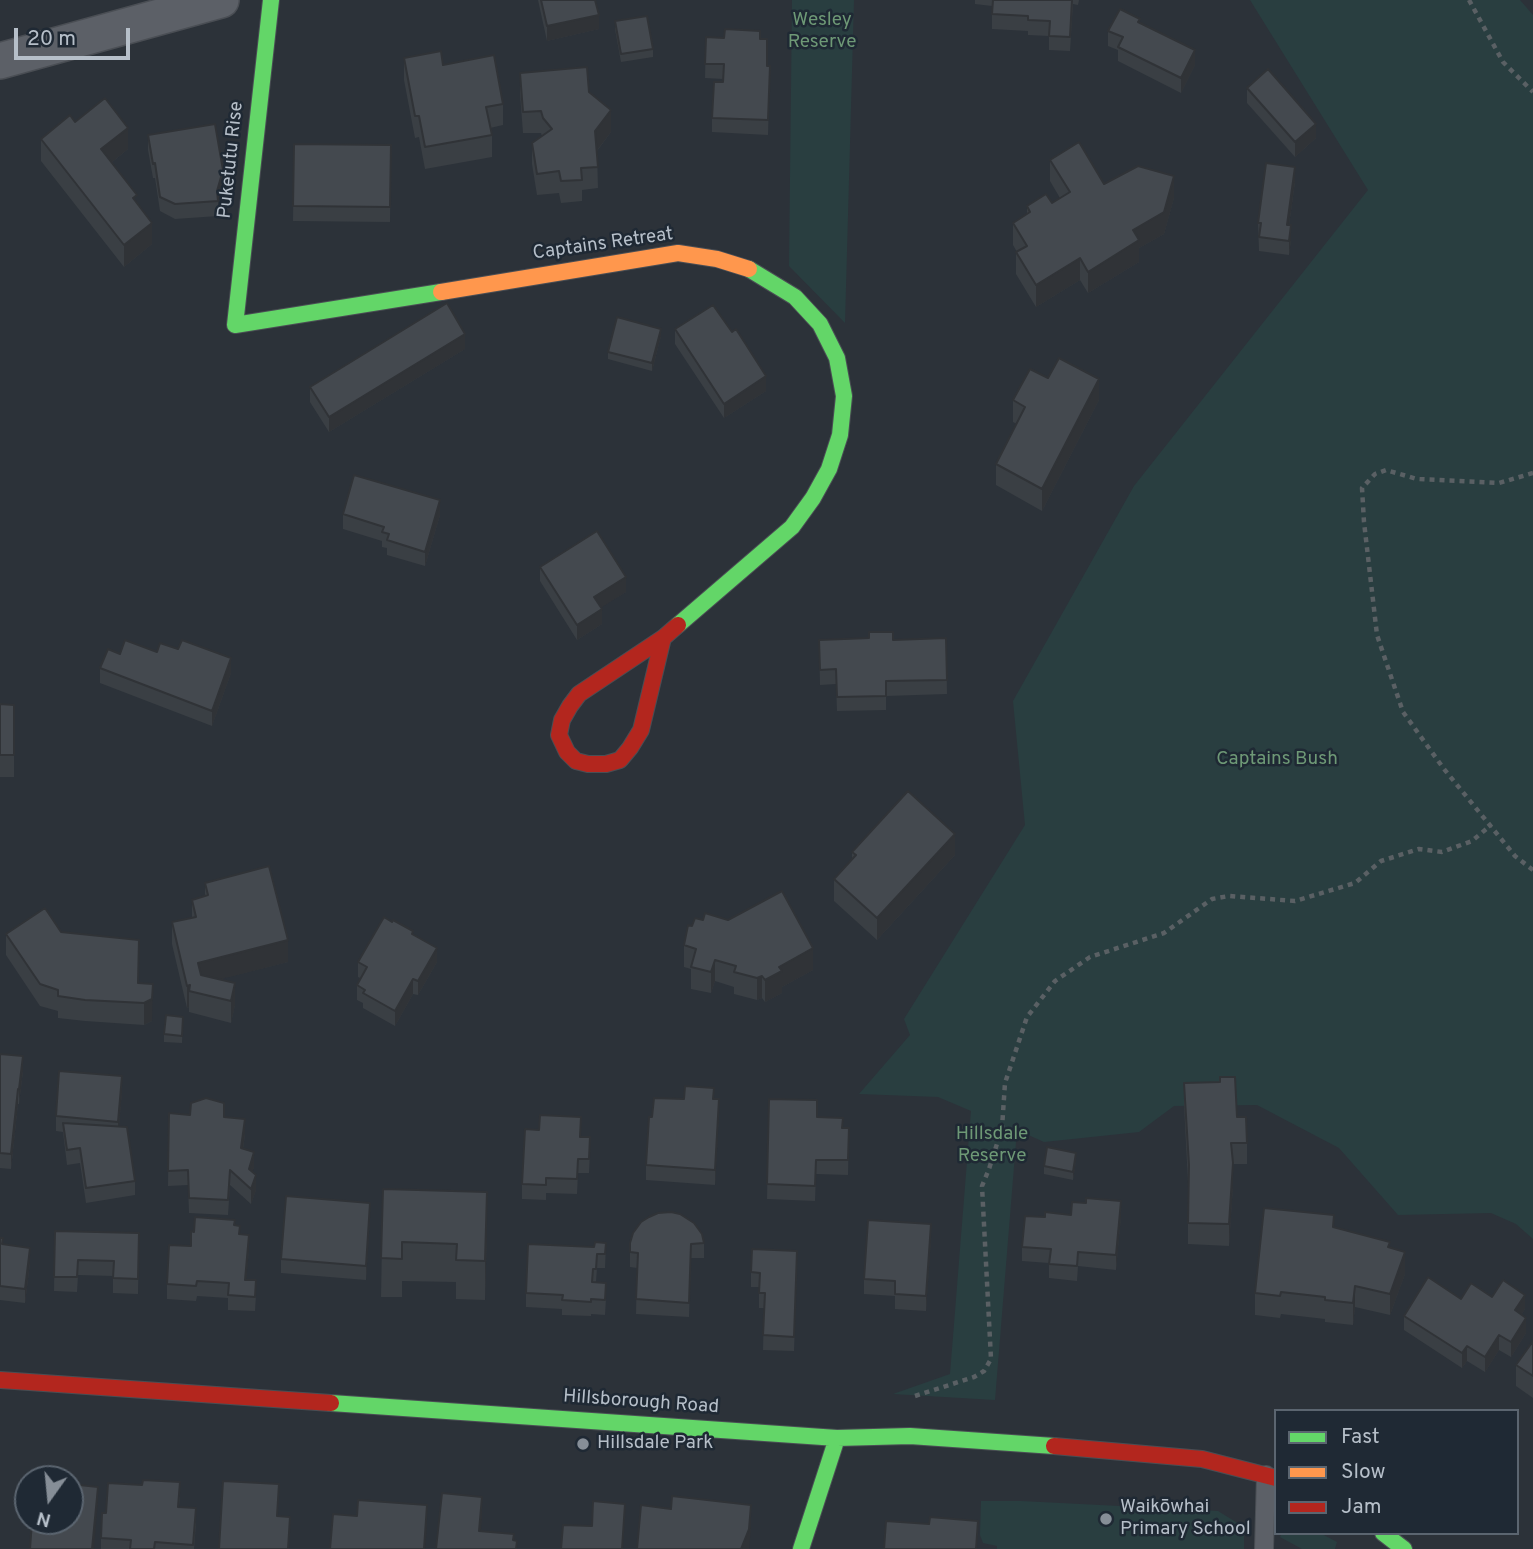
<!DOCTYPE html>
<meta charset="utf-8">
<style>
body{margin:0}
#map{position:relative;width:1533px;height:1549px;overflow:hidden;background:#2c3239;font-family:Overpass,sans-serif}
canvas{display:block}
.legend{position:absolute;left:1274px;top:1409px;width:245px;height:126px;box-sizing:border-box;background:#1f2934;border:2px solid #5b6570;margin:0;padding:9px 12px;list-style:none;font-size:21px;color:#b6bfc9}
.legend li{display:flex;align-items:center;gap:14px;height:35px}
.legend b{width:35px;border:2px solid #5b6570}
.north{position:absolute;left:14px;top:1465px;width:70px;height:70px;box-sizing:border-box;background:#1f2934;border:2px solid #5b6570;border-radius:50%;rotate:195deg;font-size:19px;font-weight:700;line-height:28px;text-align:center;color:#b6bfc9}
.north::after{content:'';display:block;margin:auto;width:24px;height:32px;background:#868e97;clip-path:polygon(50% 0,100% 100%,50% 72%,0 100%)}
.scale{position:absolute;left:14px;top:28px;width:116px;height:32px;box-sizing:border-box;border:4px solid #b6bfc9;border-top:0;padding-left:9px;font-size:21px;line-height:24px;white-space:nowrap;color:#b6bfc9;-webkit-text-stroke:5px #1f2934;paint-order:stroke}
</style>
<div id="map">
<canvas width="1533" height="1549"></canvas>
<ul class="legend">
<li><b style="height:9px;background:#63d668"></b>Fast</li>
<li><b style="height:9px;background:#ff974d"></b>Slow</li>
<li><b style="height:9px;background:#b3261e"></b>Jam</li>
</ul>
<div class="north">N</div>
<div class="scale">20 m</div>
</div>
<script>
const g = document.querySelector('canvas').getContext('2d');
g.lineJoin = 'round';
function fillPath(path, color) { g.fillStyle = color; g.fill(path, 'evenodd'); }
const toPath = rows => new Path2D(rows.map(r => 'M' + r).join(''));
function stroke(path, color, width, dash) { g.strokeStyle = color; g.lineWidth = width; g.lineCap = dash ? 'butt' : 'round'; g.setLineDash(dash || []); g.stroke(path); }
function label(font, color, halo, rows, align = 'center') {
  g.font = font + ' Overpass,sans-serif'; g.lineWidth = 5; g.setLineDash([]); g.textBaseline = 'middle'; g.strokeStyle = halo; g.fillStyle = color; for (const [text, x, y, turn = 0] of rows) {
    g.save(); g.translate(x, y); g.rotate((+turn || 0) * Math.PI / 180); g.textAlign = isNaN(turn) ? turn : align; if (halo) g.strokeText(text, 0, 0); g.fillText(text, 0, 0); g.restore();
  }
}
fillPath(toPath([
 [792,0,854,0,845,323,789,266],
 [1250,0,1520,0,1533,15,1533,1239,1516,1224,1491,1213,1398,1215,1339,1148,1257,1105,1174,1106,1139,1132,1044,1142,1017,1130,995,1400,893,1394,950,1374,971,1111,938,1097,859,1094,910,1035,904,1019,1025,825,1013,701,1134,486,1368,190],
 [981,1501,1021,1501,1218,1511,1244,1527,1244,1549,997,1549,997,1546,983,1543,980,1535],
 [1282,1533,1320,1533,1337,1542,1335,1549,1302,1549,1280,1537]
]), '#293e40');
const lane = toPath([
 [1264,1549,1266,1475]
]);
const street = toPath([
 [0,61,221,0]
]);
const fast = toPath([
 [271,0,235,325,441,292],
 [678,625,792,527,813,498,829,469,840,435,844,396,837,358,820,324,795,297,749,269],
 [331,1403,837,1438,910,1436,1054,1446],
 [1383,1533,1404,1549],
 [801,1549,837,1438]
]);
const slow = toPath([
 [441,292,678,253,717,259,749,269]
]);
const jam = toPath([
 [663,638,641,730,630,748,620,760,606,764,588,764,576,761,567,752,559,735,562,720,570,706,579,694,663,638,678,625],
 [0,1380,331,1403],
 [1054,1446,1202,1459,1276,1478]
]);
stroke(lane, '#4a4e54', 20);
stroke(street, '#4a4e54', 38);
stroke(fast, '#4a4e54', 18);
stroke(slow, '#4a4e54', 18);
stroke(jam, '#4a4e54', 18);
stroke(toPath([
 [1469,0,1503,62,1533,92],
 [1533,473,1499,483,1417,479,1386,470,1375,474,1362,488,1364,522,1377,635,1403,712,1444,769,1515,856,1533,870],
 [915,1396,974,1377,984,1371,991,1359,982,1186,989,1169,1002,1128,1005,1083,1027,1017,1055,981,1090,957,1164,933,1212,899,1229,896,1295,901,1355,883,1381,861,1419,849,1442,852,1472,841,1491,825]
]), '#5a6064', 4.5, [5, 5]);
stroke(lane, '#5c6067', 18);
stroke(street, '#5c6067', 35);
stroke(fast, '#63d668', 16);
stroke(slow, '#ff974d', 16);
stroke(jam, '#b3261e', 16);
fillPath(toPath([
 [538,0,596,0,599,29,547,41],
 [975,0,1079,0,1078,5,1073,4,1070,51,1049,50,1049,36,1028,35,1028,31,992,29,992,6,975,4],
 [615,21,653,49,653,57,621,62,615,29],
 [1140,23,1195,65,1181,93,1118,61,1118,50,1108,46,1108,31],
 [706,37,760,39,767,66,770,66,768,135,712,132,712,118,723,82,723,79,705,78],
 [404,58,443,65,503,104,503,125,490,128,492,135,492,157,425,169,419,137,415,138,404,80],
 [520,73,589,92,611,132,597,151,598,188,582,190,582,201,561,203,559,193,537,195,532,164,532,143,542,136,541,133,523,133,520,94],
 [1247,88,1316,138,1295,157,1247,103],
 [75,122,128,149,111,163,137,203,152,244,124,267,41,161,41,139],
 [148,135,223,184,218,200,218,216,175,219,160,211,155,178,153,178,148,150],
 [294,144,391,145,390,222,293,221],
 [1050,160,1104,184,1174,198,1164,234,1139,248,1139,262,1088,293,1080,280,1036,307,1016,274,1016,252,1017,252,1013,245,1013,223,1027,214,1027,206,1052,203,1060,198,1050,181],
 [1295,182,1289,225,1291,240,1289,255,1259,251,1258,223],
 [675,329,766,391,724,418,675,344],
 [661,336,652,371,608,359,608,352],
 [465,349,329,432,310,402,310,387],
 [1048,378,1099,400,1042,511,996,485,996,464,1017,424,1013,422,1013,400],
 [343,514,440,515,425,566,387,555,387,548,382,547,382,541,343,529],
 [540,567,626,592,601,607,602,624,577,640,540,581],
 [946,638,947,694,886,696,886,710,837,711,836,684,820,685,819,640,893,640],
 [157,652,231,673,212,726,100,683,100,668,120,654],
 [0,704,14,705,14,777,0,777],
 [852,852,955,855,877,940,834,901,834,879,852,860],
 [205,883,288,962,220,979,235,1005,231,1023,189,1012,189,1007,187,1008,172,944,172,922,192,918,192,900,205,896],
 [61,932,139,961,139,983,152,1021,144,1025,85,1021,58,1018,58,1011,40,1006,6,955,6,934],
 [413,934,437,962,418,995,413,994,395,1026,363,1008,363,1003,357,1000,357,985,360,978,358,977,358,962],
 [684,945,813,970,782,987,782,993,765,1002,762,998,757,1000,734,994,734,987,715,981,711,993,691,989,691,969,684,967],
 [183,1017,182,1043,164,1042,164,1034],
 [0,1054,23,1071,19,1104,18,1104,11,1169,0,1168],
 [1184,1083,1237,1117,1247,1143,1247,1164,1233,1164,1233,1185,1229,1246,1188,1244,1188,1182,1184,1105],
 [122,1091,119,1126,135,1181,135,1195,86,1203,80,1163,67,1165,63,1132,56,1131,56,1116],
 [684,1099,714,1099,719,1114,715,1185,646,1180,646,1165,652,1117],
 [769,1099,842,1128,849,1128,848,1175,816,1174,815,1201,767,1199],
 [169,1113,224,1117,245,1134,243,1149,254,1167,252,1172,256,1190,251,1204,230,1185,228,1215,189,1213,188,1185,168,1186],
 [539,1130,580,1137,590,1152,589,1173,578,1173,577,1194,546,1193,546,1200,522,1199,522,1184],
 [1076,1161,1073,1180,1044,1174,1044,1166],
 [383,1189,487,1230,485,1300,456,1299,456,1282,402,1281,402,1297,381,1297],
 [1071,1215,1121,1216,1116,1270,1078,1266,1077,1281,1049,1278,1049,1263,1022,1261,1022,1247,1045,1217],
 [370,1217,366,1280,281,1273,281,1259],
 [1334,1227,1390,1248,1405,1274,1390,1315,1355,1307,1353,1325,1325,1322,1325,1319,1281,1314,1280,1318,1255,1315,1255,1293],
 [55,1231,139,1233,138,1294,113,1293,113,1276,78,1275,77,1292,54,1291],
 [194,1232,240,1234,249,1250,246,1280,256,1295,255,1311,228,1310,228,1298,197,1296,196,1301,167,1299,167,1284,191,1246],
 [0,1238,3,1244,30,1263,25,1303,0,1300],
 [931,1239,926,1311,895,1309,895,1296,864,1294,864,1279],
 [606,1243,605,1268,597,1268,596,1282,606,1298,605,1315,591,1314,591,1316,562,1315,562,1309,526,1307,526,1293,594,1247],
 [630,1243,704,1243,704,1258,691,1258,689,1317,636,1314,637,1268,630,1267],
 [797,1266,794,1351,763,1350,764,1308,759,1308,759,1287,751,1287,751,1272],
 [1492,1297,1525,1309,1521,1315,1526,1333,1511,1357,1499,1350,1485,1372,1467,1361,1462,1368,1404,1330,1404,1316,1461,1299],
 [1533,1341,1533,1398,1516,1386,1516,1365],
 [180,1497,179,1507,196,1523,194,1549,101,1549,101,1538,106,1513]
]), '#3a3f44');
fillPath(toPath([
 [599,15,599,29,547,41,547,26],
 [1195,50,1195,65,1181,93,1181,78],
 [611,110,611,132,595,153,595,131],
 [1316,124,1316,138,1295,157,1295,142],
 [128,128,128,149,101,171,101,149],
 [1295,167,1295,182,1287,240,1287,225],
 [223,170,223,184,218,201,217,191],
 [1174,176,1174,198,1164,234,1139,248,1139,262,1088,293,1088,272,1133,230],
 [152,223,152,244,124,267,124,245],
 [1291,225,1291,240,1289,255,1289,241],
 [1080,258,1080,280,1036,307,1036,285],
 [661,329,661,336,652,371,652,363],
 [465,334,465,349,329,432,329,417],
 [766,376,766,391,724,418,724,404],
 [1099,379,1099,400,1042,511,1042,489],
 [440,500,440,515,425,566,425,552],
 [626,577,626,592,594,612,594,597],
 [602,609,602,624,577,640,577,625],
 [231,658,231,673,212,726,212,711],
 [955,834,955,855,877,940,877,918],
 [288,940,288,962,198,985,198,963],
 [437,948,437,962,418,995,418,981],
 [813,948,813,970,782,987,782,993,765,1002,765,980,779,967],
 [715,960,715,981,711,993,711,972],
 [762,976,762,998,757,1000,757,978],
 [413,979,413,994,395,1026,395,1011],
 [235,983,235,1005,231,1023,231,1001],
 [153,984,152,1021,144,1025,144,1003],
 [190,985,189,991,189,1007,187,1008,187,986],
 [23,1056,23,1071,19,1104,19,1089],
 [122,1076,122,1091,118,1137,118,1122],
 [18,1089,18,1104,11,1169,11,1154],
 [719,1099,719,1114,715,1185,715,1170],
 [245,1119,245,1134,241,1163,241,1148],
 [254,1152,254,1167,249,1184,249,1169],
 [1076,1153,1076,1161,1073,1180,1073,1172],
 [1233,1163,1233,1185,1229,1246,1229,1224],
 [256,1175,256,1190,251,1204,251,1189],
 [487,1192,487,1230,485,1300,485,1261],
 [1121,1201,1121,1216,1116,1270,1116,1255],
 [370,1203,370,1217,366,1280,366,1266],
 [931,1224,931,1239,926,1311,926,1296],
 [249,1235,249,1250,245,1294,245,1280],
 [30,1248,30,1263,25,1303,25,1289],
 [1405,1252,1405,1274,1390,1315,1390,1294],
 [1355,1286,1355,1307,1353,1325,1353,1303],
 [1525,1295,1525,1309,1515,1325,1515,1310],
 [1526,1318,1526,1333,1511,1357,1511,1342],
 [1499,1335,1499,1350,1485,1372,1485,1357],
 [1467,1346,1467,1361,1462,1368,1462,1353],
 [98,1487,98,1501,94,1549,92,1549],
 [482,1497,482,1519,479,1549,479,1531],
 [427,1505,427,1527,425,1549,424,1549],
 [751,1505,751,1527,749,1549,741,1549]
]), '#303337');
const building = toPath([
 [541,0,595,0,599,15,547,26,541,0],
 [993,0,1072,0,1070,37,1049,36,1050,21,1028,20,1028,16,992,14,993,0],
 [1120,9,1140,19,1138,22,1195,50,1181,78,1118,47,1123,37,1108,31,1120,9],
 [647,16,653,49,621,54,615,21,647,16],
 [725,29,760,31,760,39,767,39,767,66,770,66,768,120,712,118,714,82,723,82,724,64,705,64,706,37,724,38,725,29],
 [441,51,443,65,494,55,503,104,486,107,492,135,425,147,419,116,415,116,404,58,441,51],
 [587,67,589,92,611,110,595,131,598,167,581,168,582,180,561,181,559,171,537,174,532,143,552,129,543,118,541,111,523,112,520,73,587,67],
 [1268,69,1316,124,1295,142,1247,88,1268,69],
 [105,98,128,128,101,149,137,195,133,198,152,223,124,245,41,139,70,115,75,122,105,98],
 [215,124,223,170,217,191,218,201,175,204,160,197,155,163,153,164,148,135,215,124],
 [1079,142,1104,184,1138,166,1174,176,1164,212,1133,230,1139,240,1088,272,1080,258,1036,285,1016,252,1027,246,1013,223,1030,212,1027,206,1046,194,1052,203,1070,192,1050,160,1079,142],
 [294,144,391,145,390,207,293,206,294,144],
 [1266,163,1295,167,1287,225,1291,225,1289,241,1259,237,1261,223,1258,223,1266,163],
 [447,303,465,334,329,417,310,387,447,303],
 [713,305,732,332,736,329,766,376,724,404,675,329,713,305],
 [617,317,661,329,652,363,608,352,617,317],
 [1059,358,1099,379,1042,489,996,464,1025,407,1013,400,1030,369,1048,378,1059,358],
 [354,475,440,500,425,552,387,540,389,534,382,532,384,527,343,514,354,475],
 [597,531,626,577,594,597,602,609,577,625,540,567,597,531],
 [869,632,893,632,893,640,946,638,947,680,886,681,886,696,837,697,836,669,820,670,819,640,869,638,869,632],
 [125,640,157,652,160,643,178,649,182,640,231,658,212,711,100,668,108,649,120,654,125,640],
 [0,704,14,705,14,755,0,755,0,704],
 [908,791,955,834,877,918,834,879,856,855,852,852,908,791],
 [269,866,288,940,198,963,201,975,235,983,231,1001,189,991,190,985,187,986,172,922,196,917,192,900,208,895,205,883,269,866],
 [782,891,813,948,779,967,782,971,765,980,762,976,757,978,734,972,736,966,715,960,711,972,691,967,696,949,684,945,688,925,692,926,695,918,703,920,705,913,728,920,782,891],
 [45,908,61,932,139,940,138,983,153,984,152,999,144,1003,85,1000,58,996,58,990,40,984,6,934,45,908],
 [384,917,392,922,393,920,413,931,412,934,437,948,418,981,413,979,395,1011,363,993,365,990,357,985,367,967,358,962,384,917],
 [166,1015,183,1017,182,1036,164,1034,166,1015],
 [0,1054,23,1056,19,1089,18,1089,11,1154,0,1153,0,1054],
 [59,1071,122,1076,118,1122,56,1116,59,1071],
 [1220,1077,1235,1077,1237,1117,1246,1117,1247,1143,1231,1143,1233,1163,1229,1224,1188,1223,1189,1165,1184,1083,1220,1082,1220,1077],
 [685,1086,714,1088,713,1099,719,1099,715,1170,646,1165,649,1117,652,1117,654,1098,684,1099,685,1086],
 [206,1098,224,1103,224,1117,245,1119,241,1148,254,1152,249,1169,256,1175,251,1189,230,1170,228,1200,189,1198,188,1170,168,1171,169,1113,190,1115,191,1103,206,1098],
 [769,1099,817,1100,817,1117,843,1118,842,1128,849,1128,848,1160,816,1160,815,1186,767,1184,769,1099],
 [540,1115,581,1117,580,1137,590,1137,589,1159,578,1159,577,1179,546,1178,546,1185,522,1184,525,1129,539,1130,540,1115],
 [63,1123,127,1127,135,1181,86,1188,80,1148,67,1150,63,1123],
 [1047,1147,1076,1153,1073,1172,1044,1166,1047,1147],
 [383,1189,487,1192,485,1261,456,1260,457,1244,402,1242,402,1259,381,1258,383,1189],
 [286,1196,370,1203,366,1266,281,1259,286,1196],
 [1086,1198,1121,1201,1116,1255,1078,1252,1077,1266,1049,1264,1051,1249,1022,1247,1025,1216,1045,1217,1045,1212,1071,1215,1072,1202,1086,1203,1086,1198],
 [1264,1208,1334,1215,1333,1227,1390,1242,1388,1247,1405,1252,1390,1294,1355,1286,1353,1303,1325,1300,1325,1297,1281,1292,1280,1296,1255,1293,1264,1208],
 [671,1212,680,1214,694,1223,702,1234,704,1243,691,1244,689,1303,636,1299,638,1253,630,1252,630,1243,633,1233,641,1222,649,1217,658,1213,671,1212],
 [195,1217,235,1220,234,1225,240,1226,239,1234,249,1235,245,1280,256,1280,255,1297,228,1295,229,1283,197,1281,196,1286,167,1284,169,1245,191,1246,191,1231,194,1232,195,1217],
 [868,1220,931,1224,926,1296,895,1294,895,1281,864,1279,868,1220],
 [55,1231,139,1233,138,1279,113,1278,114,1261,78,1260,77,1277,54,1277,55,1231],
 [0,1238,3,1238,2,1244,30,1248,25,1289,0,1286,0,1238],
 [595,1242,606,1243,605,1254,597,1254,596,1269,593,1269,592,1282,606,1283,605,1300,591,1299,591,1302,562,1300,563,1295,526,1293,528,1244,594,1247,595,1242],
 [752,1249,797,1251,794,1337,763,1335,765,1293,759,1293,760,1273,751,1272,752,1249],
 [1428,1277,1461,1299,1471,1283,1492,1297,1503,1280,1525,1295,1515,1310,1526,1318,1511,1342,1499,1335,1485,1357,1467,1346,1462,1353,1404,1316,1428,1277],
 [1533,1341,1533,1376,1516,1365,1533,1341],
 [143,1480,180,1482,178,1507,196,1508,193,1545,155,1542,154,1549,130,1549,131,1540,101,1538,102,1513,106,1513,108,1483,142,1485,143,1480],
 [223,1481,279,1484,277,1516,290,1517,288,1549,219,1549,223,1481],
 [70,1484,98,1487,92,1549,30,1549,32,1521,70,1521,70,1484],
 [442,1493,482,1497,479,1531,514,1534,513,1540,517,1541,516,1549,436,1549,442,1493],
 [672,1496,751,1505,749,1529,741,1549,637,1549,641,1505,671,1509,672,1496],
 [358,1500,427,1505,424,1549,330,1549,333,1514,357,1516,358,1500],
 [593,1501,625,1504,622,1549,561,1549,563,1525,592,1526,593,1501],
 [930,1517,978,1521,976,1549,884,1549,886,1521,929,1524,930,1517]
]);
fillPath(building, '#44494f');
stroke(building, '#303337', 2);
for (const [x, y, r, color] of [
 [583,1444,7,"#868e97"],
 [1106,1519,7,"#868e97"]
]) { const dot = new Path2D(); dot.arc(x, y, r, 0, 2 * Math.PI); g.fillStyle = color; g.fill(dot); stroke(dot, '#1f2934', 2.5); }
label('19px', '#6e9976', '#1f2934', [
 ["Wesley",822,21],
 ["Reserve",822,43],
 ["Captains Bush",1277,760],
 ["Hillsdale",992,1135],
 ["Reserve",992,1157]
]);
label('19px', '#b6bfc9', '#1f2934', [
 ["Puketutu Rise",232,160,-84],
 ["Captains Retreat",603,245,-8],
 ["Hillsborough Road",641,1403,4]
]);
label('19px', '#b6bfc9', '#1f2934', [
 ["Hillsdale Park",597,1444],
 ["Waikōwhai",1120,1508],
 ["Primary School",1120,1530]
], 'left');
</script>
